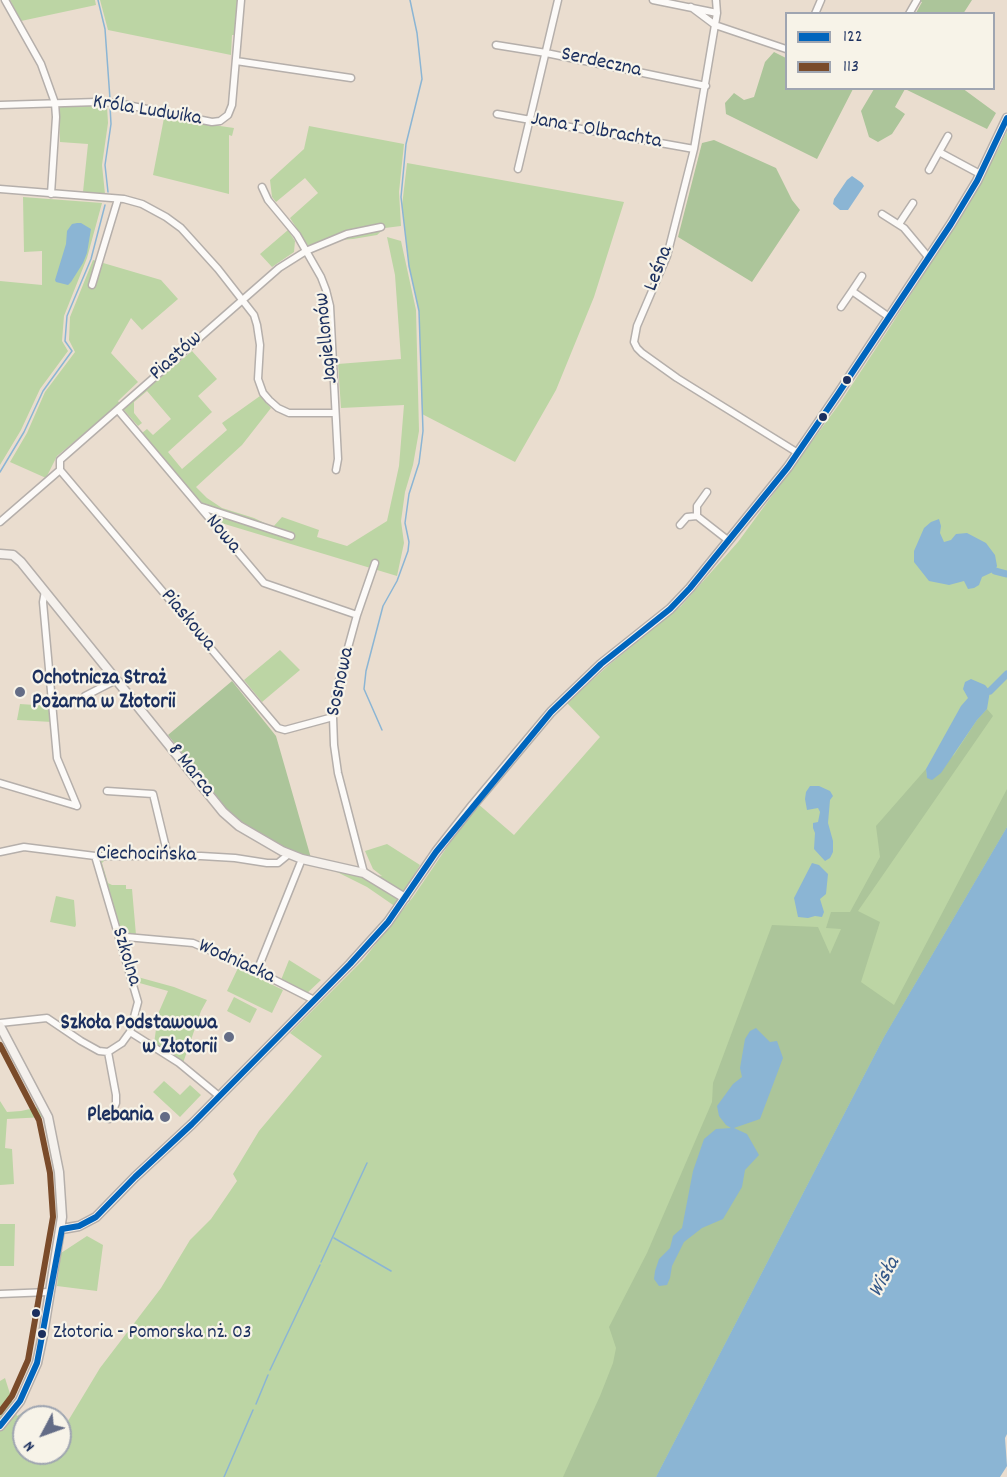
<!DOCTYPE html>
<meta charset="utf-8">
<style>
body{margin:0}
#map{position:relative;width:1007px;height:1477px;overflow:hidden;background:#eaddcf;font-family:Dekko,sans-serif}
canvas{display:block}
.legend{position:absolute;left:785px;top:12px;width:210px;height:78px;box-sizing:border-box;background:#f7f3e8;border:2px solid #9fa5b1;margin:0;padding:8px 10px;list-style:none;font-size:18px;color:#1b2f5e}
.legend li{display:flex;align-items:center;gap:12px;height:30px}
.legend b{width:30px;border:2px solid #9fa5b1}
.north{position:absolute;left:12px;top:1405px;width:60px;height:60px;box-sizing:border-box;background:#f7f3e8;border:2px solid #9fa5b1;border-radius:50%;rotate:229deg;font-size:16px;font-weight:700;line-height:24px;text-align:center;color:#1b2f5e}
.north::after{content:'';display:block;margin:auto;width:21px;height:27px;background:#636c86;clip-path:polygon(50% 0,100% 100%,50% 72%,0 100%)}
</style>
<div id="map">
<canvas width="1007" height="1477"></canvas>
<ul class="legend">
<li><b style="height:8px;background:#0065bd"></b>122</li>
<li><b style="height:8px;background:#7a4b2a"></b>113</li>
</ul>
<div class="north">N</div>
</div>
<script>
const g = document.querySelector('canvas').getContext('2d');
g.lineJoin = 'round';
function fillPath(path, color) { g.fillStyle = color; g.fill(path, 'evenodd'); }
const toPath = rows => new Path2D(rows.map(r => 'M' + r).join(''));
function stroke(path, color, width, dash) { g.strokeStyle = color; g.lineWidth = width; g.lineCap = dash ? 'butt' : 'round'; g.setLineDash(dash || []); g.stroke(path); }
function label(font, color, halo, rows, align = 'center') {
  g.font = font + ' Dekko,sans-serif'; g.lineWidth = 4.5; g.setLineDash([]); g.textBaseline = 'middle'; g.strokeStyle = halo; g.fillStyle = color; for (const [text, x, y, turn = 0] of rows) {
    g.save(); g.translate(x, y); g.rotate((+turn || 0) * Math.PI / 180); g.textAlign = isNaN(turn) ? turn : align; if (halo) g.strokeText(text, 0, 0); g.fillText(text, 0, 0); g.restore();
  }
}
fillPath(toPath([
 [10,0,95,0,96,5,21,21],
 [100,0,238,0,236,35,232,35,231,55,108,30],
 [59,105,107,106,108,123,102,165,105,194,83,192,88,144,60,142],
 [164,118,234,128,232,136,229,135,229,194,153,175],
 [309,126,404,144,399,192,401,226,385,228,377,235,353,239,340,240,337,235,309,247,290,218,318,193,305,178,276,202,272,197,270,180,304,149],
 [1007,131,1007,1128,805,1477,0,1477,0,1381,5,1378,17,1416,30,1409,36,1417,24,1417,24,1453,60,1453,60,1430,68,1421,100,1368,161,1288,190,1240,211,1219,237,1181,233,1174,259,1131,322,1056,290,1033,363,960,413,897,477,803,514,835,600,737,567,703,610,664,681,606,738,542,840,403,890,327,944,242,998,150],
 [407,163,624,202,594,297,556,390,515,462,422,414,419,311,409,266,402,206],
 [23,197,102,203,87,258,64,316,62,341,68,351,40,389,21,430,0,465,0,281,42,285,42,251,24,252],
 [288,230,295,241,294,252,272,267,260,254],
 [387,237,401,241,416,310,419,431,413,465,405,492,401,521,404,543,397,576,218,522,142,433,147,429,153,435,171,419,147,391,134,402,134,413,142,423,138,426,123,409,192,351,217,379,198,396,212,412,168,452,182,469,227,430,222,423,260,396,271,408,242,445,196,487,207,498,222,508,254,518,273,527,282,517,319,530,317,537,347,546,387,521,399,466,404,405,341,408,338,364,401,359,395,275],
 [93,260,161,280,178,299,142,330,131,318,111,353,138,382,118,401,120,404,57,456,46,478,10,462,27,433,45,392,75,352,69,340,70,317],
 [280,650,300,670,262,702,244,680],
 [20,704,50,706,52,722,17,720],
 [387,844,420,865,396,907,367,887,329,868,382,876,373,869,365,851],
 [99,859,106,859,102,863,108,883,112,885,126,885,126,889,132,889,136,935,191,940,227,953,281,980,289,960,321,980,304,996,190,944,122,936,122,932,119,932],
 [56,896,74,900,76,925,75,927,50,922],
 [238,968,283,990,272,1013,227,991],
 [134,976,174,987,207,1000,201,1011,183,1063,154,1044,158,1014,168,991,136,982],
 [234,997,257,1009,250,1023,227,1011],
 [164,1081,180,1095,190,1085,201,1095,180,1117,153,1092],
 [0,1101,7,1112,21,1111,39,1107,45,1117,7,1119,5,1148,12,1149,14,1184,0,1185],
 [0,1224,15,1224,14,1266,0,1266],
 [87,1236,103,1245,97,1291,57,1286,61,1253]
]), '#bcd5a4');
fillPath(toPath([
 [913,0,972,0,963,14,916,13,922,2],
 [774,52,786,58,786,88,853,89,817,159,726,114,725,103,734,93,744,100,754,97,765,62],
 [962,88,996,113,987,129,905,89,895,107,905,114,892,134,878,142,869,137,861,111,874,89],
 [714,140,776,168,792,200,800,210,752,282,678,237,702,143],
 [232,681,276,736,311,858,281,849,234,818,168,735],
 [987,709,993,716,858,911,880,922,861,982,894,1005,1007,789,1007,827,884,1037,656,1477,563,1477,600,1396,613,1363,616,1348,609,1327,647,1253,712,1102,713,1083,772,925,818,927,830,954,841,929,826,928,831,912,850,912,880,857,876,826,926,769,927,778,954,755,977,720]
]), '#acc59a');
fillPath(toPath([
 [852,176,862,183,864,186,848,210,840,210,833,204,834,199,847,180],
 [77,223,81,223,91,229,87,253,83,263,71,282,68,285,56,282,55,280,66,244,67,231,72,224],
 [939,519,941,526,940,533,944,542,951,540,956,534,967,533,986,543,995,555,997,566,995,571,982,577,979,585,974,588,968,589,964,581,949,585,929,581,914,562,914,551,924,528,931,522],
 [971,679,985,685,990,691,987,709,977,720,941,773,932,780,927,778,926,769,961,706,968,698,963,689,965,682],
 [810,786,819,786,830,791,833,796,830,800,828,823,833,841,833,852,830,858,825,861,814,849,815,833,813,828,813,823,818,822,820,812,818,808,807,810,805,799,806,792],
 [1007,827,1007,1434,1005,1438,1007,1466,1000,1477,656,1477,884,1037],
 [812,863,819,865,828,874,826,894,820,899,824,912,822,917,815,916,808,918,798,917,794,898],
 [756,1028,770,1042,777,1041,783,1058,760,1119,734,1128,747,1134,759,1155,745,1170,742,1187,723,1219,702,1228,684,1242,672,1266,670,1278,667,1285,659,1286,654,1279,655,1271,659,1259,670,1248,673,1236,682,1228,693,1171,704,1139,716,1129,731,1128,726,1125,719,1116,717,1106,733,1084,742,1077,740,1068,745,1039,750,1031]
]), '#8bb5d4');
stroke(toPath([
 [98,0,105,29,110,99],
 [108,192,105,165,111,124,110,106],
 [0,472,24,432,43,391,72,351,65,341,67,316,91,259,105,205],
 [382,730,364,689,366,671,383,606,397,581,408,551,409,542,405,523,409,494,419,463,423,431,419,311,409,266,401,197,406,144,422,79,417,33,410,0],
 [334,1238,391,1271],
 [321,1262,367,1163],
 [270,1370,320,1265],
 [256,1404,268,1375],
 [224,1477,253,1410]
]), '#8bb5d4', 1.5);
stroke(toPath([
 [995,571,1007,574],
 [990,691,1007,674]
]), '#8bb5d4', 7);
const street = toPath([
 [5,0,41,64,55,103,56,117,51,194],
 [653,0,717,13],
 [716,0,717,13,694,149,667,256,637,326,634,342,637,348,642,353,677,378,798,453],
 [691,7,715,25,786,49],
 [815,14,821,0],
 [909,14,917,0],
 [496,45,546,53,706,86],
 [236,61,351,78],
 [0,105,97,102,117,103,212,122,220,121,228,115,232,105,241,0],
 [497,114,694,149],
 [948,136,939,152,980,174],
 [518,169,558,0],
 [929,170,939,152],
 [262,187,268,200,297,235,321,277,326,290,330,306,338,459,336,470],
 [0,189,124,199,142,204,166,217,181,228,218,269,254,315,257,325,260,345,258,379,263,393,269,400,278,408,289,413,335,413],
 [882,214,904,228,929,258],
 [899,224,913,203],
 [92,285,118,199],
 [852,291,862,276],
 [841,307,852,291,889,317],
 [118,410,264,583,357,615],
 [60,470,278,728,285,730,333,717],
 [199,506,291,536],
 [697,516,697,506,707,492],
 [0,522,60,470,60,460,279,268,306,251,347,234,381,227],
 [680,525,687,517,697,516,729,541],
 [45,591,43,602,57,758,77,806],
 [85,696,116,680],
 [0,783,77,806],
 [107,791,153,794,168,856],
 [0,852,24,847,95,856,201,856,235,858,267,863,278,863,289,854],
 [95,856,138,1002,130,1032,122,1043,108,1052],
 [364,873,338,773,334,745,333,717,338,684,357,615,375,563],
 [119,938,126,937,193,943,257,971,314,1000],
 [257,971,302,859],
 [0,1023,47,1018,81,1041,99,1051,108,1052],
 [130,1032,179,1063,219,1096],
 [108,1052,116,1095,116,1103,109,1119],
 [0,1294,49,1292]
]);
const secondary = toPath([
 [0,554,13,555,21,562,223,812,239,826,282,851,302,859,364,873,405,898],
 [0,1026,48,1117,59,1172,62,1217,43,1335,37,1363,20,1401,0,1426],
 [62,1229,79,1226,96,1217,135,1177,192,1124,350,964,388,922,436,852,473,805,551,712,601,664,670,609,690,588,788,467,838,394,951,224,977,181,1007,118]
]);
stroke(street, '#b5afab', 9);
stroke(secondary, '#b5afab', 11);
stroke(street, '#fcfaf8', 6);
stroke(secondary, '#f5f1ed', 8);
stroke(toPath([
 [62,1229,79,1226,96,1217,135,1177,192,1124,350,964,388,922,436,852,551,712,601,664,670,609,690,588,788,467,838,394,951,224,977,181,1007,118],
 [0,1426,20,1401,37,1363,62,1229]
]), '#0065bd', 6);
stroke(toPath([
 [0,1045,39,1120,50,1173,53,1217,28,1360,12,1396,0,1412]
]), '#7a4b2a', 6);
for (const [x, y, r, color] of [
 [847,380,5,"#1b2f5e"],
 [823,417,5,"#1b2f5e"],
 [20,692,6,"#636c86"],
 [229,1037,6,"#636c86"],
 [165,1117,6,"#636c86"],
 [36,1313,5,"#1b2f5e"],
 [42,1334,5,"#1b2f5e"]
]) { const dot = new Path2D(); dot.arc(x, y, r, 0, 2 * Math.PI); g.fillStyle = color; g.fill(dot); stroke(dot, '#f7f3e8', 2); }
label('20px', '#1b2f5e', '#f7f3e8', [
 ["Złotoria - Pomorska nż. 03",53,1334]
], 'left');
label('21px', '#1b2f5e', '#f7f3e8', [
 ["Serdeczna",601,64,12],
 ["Króla Ludwika",147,112,9],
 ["Jana I Olbrachta",596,132,10],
 ["Leśna",660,269,-69],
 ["Jagiellonów",328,338,-96],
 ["Piastów",177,357,-42],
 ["Nowa",222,535,50],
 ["Piaskowa",187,621,50],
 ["Sosnowa",342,682,-78],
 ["8 Marca",190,771,51],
 ["Ciechocińska",146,856,1],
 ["Szkolna",125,957,73],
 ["Wodniacka",236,963,24]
]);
label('bold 21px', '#1b2f5e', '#f7f3e8', [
 ["Ochotnicza Straż",32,680,"left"],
 ["Pożarna w Złotorii",32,704,"left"],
 ["Szkoła Podstawowa",217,1025],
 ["w Złotorii",217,1049],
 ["Plebania",153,1117]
], 'right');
label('italic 22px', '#345888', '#f7f3e8', [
 ["Wisła",886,1278,-61]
]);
</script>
